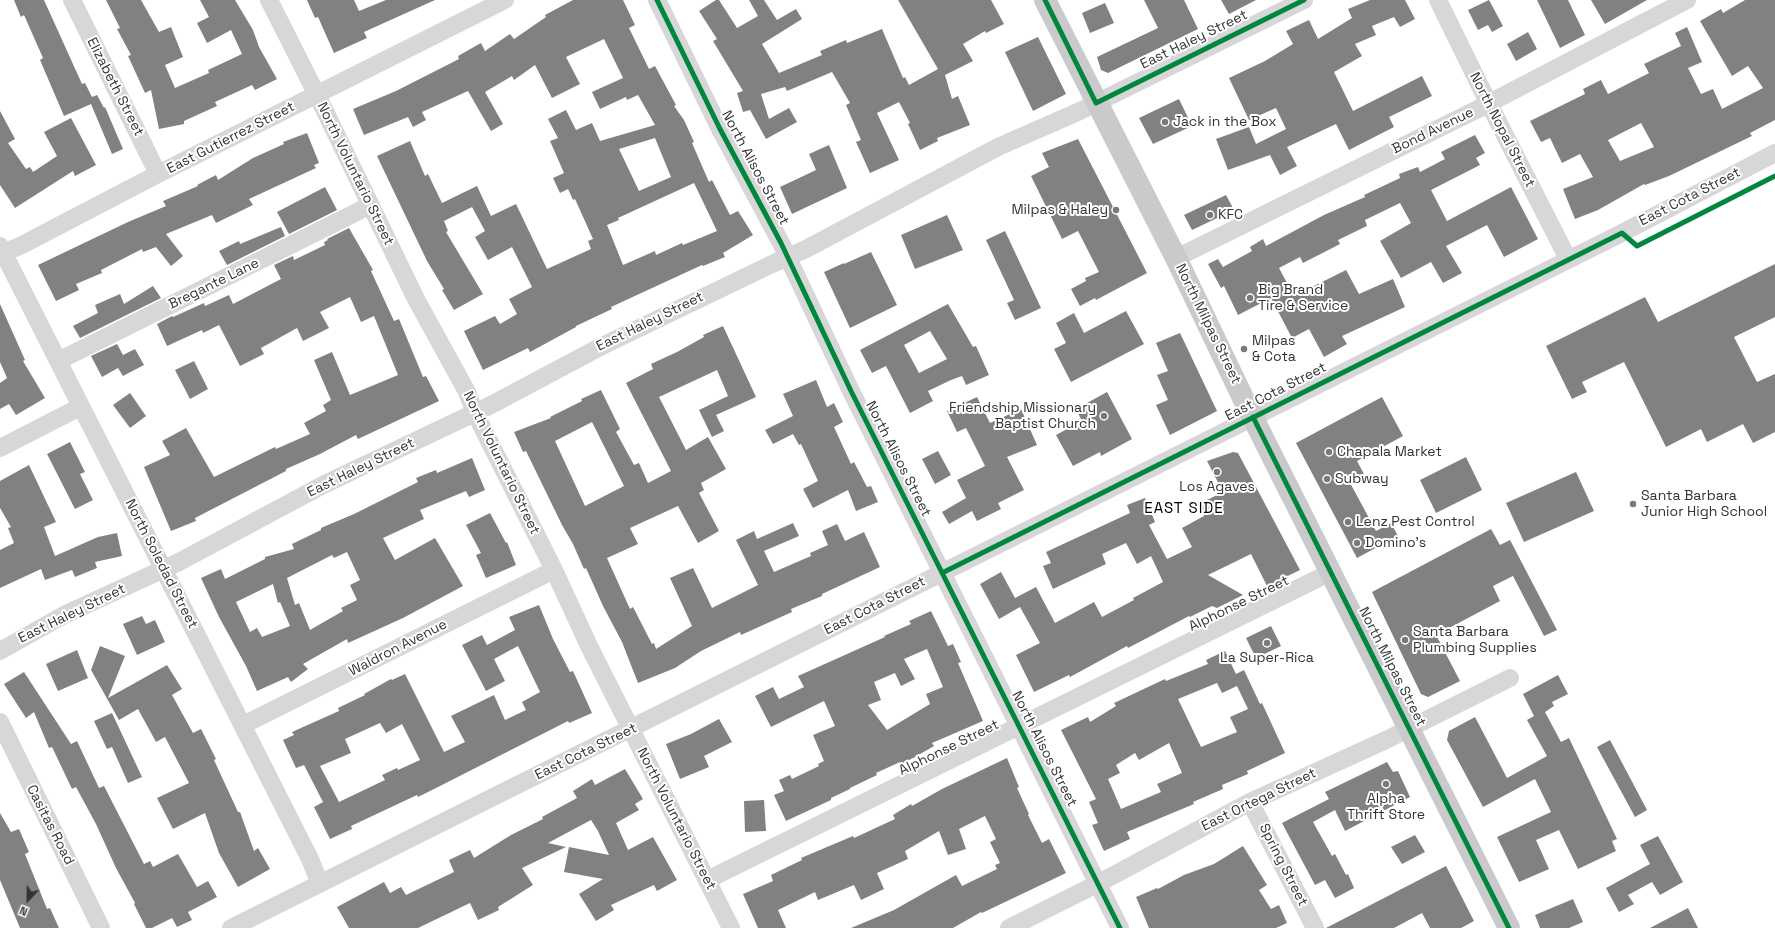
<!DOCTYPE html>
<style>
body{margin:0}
#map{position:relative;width:1775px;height:928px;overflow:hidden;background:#fff;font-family:"Space Grotesk",sans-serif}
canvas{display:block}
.north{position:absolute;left:8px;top:880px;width:40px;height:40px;-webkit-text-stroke:3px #fff;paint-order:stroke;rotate:202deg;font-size:11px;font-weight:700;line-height:16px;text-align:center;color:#333}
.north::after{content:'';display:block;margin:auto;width:14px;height:18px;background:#333;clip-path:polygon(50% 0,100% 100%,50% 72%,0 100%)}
</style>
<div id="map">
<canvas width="1775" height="928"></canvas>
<div class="north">N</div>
</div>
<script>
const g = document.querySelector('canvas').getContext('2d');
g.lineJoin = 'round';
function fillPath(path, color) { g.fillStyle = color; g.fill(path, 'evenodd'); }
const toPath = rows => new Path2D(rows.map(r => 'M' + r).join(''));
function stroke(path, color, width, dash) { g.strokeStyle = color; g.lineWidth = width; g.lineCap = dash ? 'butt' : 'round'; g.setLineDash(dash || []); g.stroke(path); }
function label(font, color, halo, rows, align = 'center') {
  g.font = font + ' "Space Grotesk",sans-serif'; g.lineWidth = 4; g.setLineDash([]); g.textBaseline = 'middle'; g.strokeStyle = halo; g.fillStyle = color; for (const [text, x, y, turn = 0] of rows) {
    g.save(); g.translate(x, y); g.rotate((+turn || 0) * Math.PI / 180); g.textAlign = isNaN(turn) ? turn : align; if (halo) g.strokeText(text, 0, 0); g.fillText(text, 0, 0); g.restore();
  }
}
fillPath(toPath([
 [14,0,44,0,82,84,85,83,92,97,97,95,104,108,105,107,123,149,112,154,91,104,64,116,40,60,43,58,24,15,21,17],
 [106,0,141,0,159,32,171,27,183,57,165,65,175,88,209,73,208,70,242,54,231,30,207,43,197,23,209,17,200,0,235,0,253,30,259,47,277,79,255,90,252,85,215,102,217,106,184,121,184,124,159,129,151,90,145,93,128,56,131,55,117,29,120,28],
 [307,0,354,0,359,11,386,0,435,0,364,32,367,38,334,53,318,17,315,18],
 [573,0,623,0,635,25,629,28,649,69,655,66,676,105,674,106,684,120,694,142,692,143,709,182,712,180,730,215,738,211,753,235,723,253,725,257,703,266,702,265,611,307,612,309,576,326,576,327,530,352,528,348,483,370,464,331,495,316,500,324,517,314,509,299,532,287,512,247,488,260,475,237,485,231,472,207,444,221,448,231,446,232,483,294,454,310,442,290,444,289,427,261,377,156,410,141,425,176,428,174,442,203,477,186,491,216,516,204,547,269,591,249,588,241,593,239,575,199,573,200,568,189,560,193,553,178,564,173,550,141,558,138,548,119,566,110,576,130,592,123,600,141,655,125,638,95,627,100,626,97,600,109,592,92,623,78,604,39,566,57,580,84,552,98,535,65,514,80,512,76,485,92,503,124,491,131,468,91,422,112,426,120,413,127,408,117,364,135,353,109,396,91,459,59,458,56,481,43,485,51,510,34,514,39,546,17,545,15],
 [655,138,671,177,639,191,619,149],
 [694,183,717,231,683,245,682,243,656,255,655,251,623,265,607,225,619,220,618,218],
 [716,0,719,0,737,28,758,16,749,0,764,0,777,20,796,9,802,19,762,44,779,73,822,55,820,51,846,40,847,43,882,29,903,78,905,77,909,85,938,69,898,0,991,0,1004,24,986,33,985,31,963,44,973,61,945,75,952,99,958,96,970,125,937,138,938,141,920,150,908,124,910,123,899,102,877,113,899,160,870,173,856,142,861,140,846,105,850,103,832,72,787,91,785,87,761,94,769,119,789,108,797,122,766,139,750,110,743,112,737,93,743,91,713,41,717,39,699,11],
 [1144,0,1184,0,1198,29,1108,73,1101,70,1097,57,1158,28],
 [1221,0,1256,0,1229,14],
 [1370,0,1405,0,1415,19,1400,27,1394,17,1372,26,1376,35,1355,44,1362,56,1334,72,1353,111,1422,76,1432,96,1389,117,1394,127,1349,150,1336,124,1287,147,1297,166,1280,175,1270,155,1228,170,1216,139,1249,127,1256,144,1286,129,1276,108,1249,120,1229,78,1265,61,1293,44,1286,31,1309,20,1318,39,1352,18,1348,9],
 [1489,0,1503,26,1492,32,1488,25,1478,30,1468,10],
 [1537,0,1568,0,1585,35,1560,48],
 [1591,0,1647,0,1605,24],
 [1745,0,1775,0,1775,120,1750,133,1752,136,1669,176,1645,185,1644,184,1598,210,1575,219,1563,189,1593,177,1580,154,1562,163,1550,138,1541,142,1530,121,1585,94,1583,89,1601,80,1608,94,1649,73,1644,64,1681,46,1675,33,1687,27,1702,62,1688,68,1701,94,1713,89,1722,109,1763,88,1748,66,1732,76,1700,21,1721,9,1723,13],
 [1641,123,1654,147,1620,161,1608,140],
 [1105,3,1114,23,1090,33,1082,13],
 [1528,32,1537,49,1516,61,1507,44],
 [1038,37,1066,94,1033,111,1005,52],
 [1179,99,1192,126,1153,144,1139,118],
 [0,111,15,139,8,143,26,169,30,167,33,172,57,156,44,132,71,118,96,165,75,176,73,171,15,208,0,185],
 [307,133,319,163,314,165,316,168,249,199,253,205,216,223,212,215,166,234,183,256,171,266,156,247,143,252,142,249,101,270,102,273,76,284,79,290,56,301,38,265,128,222,166,206,163,201,198,186,197,185,216,175,218,180,253,158,284,144,283,142],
 [1475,135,1485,153,1476,158,1480,165,1431,190,1447,221,1511,187,1538,239,1504,257,1487,225,1446,246,1462,273,1443,283,1431,262,1401,278,1380,241,1411,223,1400,203,1365,220,1367,226,1338,240,1340,244,1303,263,1300,257,1279,268,1294,296,1346,270,1359,294,1393,279,1405,307,1342,336,1347,344,1324,357,1309,329,1292,338,1271,298,1238,315,1224,286,1221,288,1208,264,1218,259,1223,267,1252,251,1250,247,1263,239,1266,246,1324,215,1365,197,1364,195,1400,178,1399,174,1418,167,1420,172,1445,159,1441,152],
 [1078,139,1147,273,1096,300,1095,298,1080,306,1071,289,1086,281,1085,278,1099,272,1078,231,1062,239,1031,176,1049,167,1042,153],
 [829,145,847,188,792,214,780,187,816,170,809,154],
 [325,187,337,210,289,234,277,212],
 [1226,195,1234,210,1192,230,1184,215],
 [947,215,963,250,915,269,901,235],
 [281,227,285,236,227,265,219,251,239,241,240,244],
 [349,228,373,270,371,271,394,321,399,319,423,377,426,376,439,401,358,439,356,435,320,454,286,469,286,471,195,518,196,521,171,531,144,467,170,455,162,441,186,428,214,477,275,447,276,449,310,434,304,423,326,411,323,405,331,400,314,360,332,352,350,395,398,375,374,316,361,322,350,297,320,312,329,328,303,341,297,328,261,348,264,354,240,366,219,325,203,333,202,330,167,346,157,324,172,316,173,317,204,303,205,306,229,295,233,304,281,279,274,265,293,256,294,260,325,245,324,242,328,240,327,239],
 [1005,231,1041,308,1015,320,1007,303,1014,300,986,240],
 [871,252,897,305,850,328,824,272,844,263,844,264],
 [1775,264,1775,317,1734,337,1757,382,1775,374,1775,432,1753,443,1743,424,1707,442,1701,429,1666,447,1624,362,1582,382,1587,392,1572,399,1546,346,1645,297,1658,322],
 [153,286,161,298,80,338,73,326,98,313,95,305,120,294,124,304],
 [0,304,25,360,23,361,45,398,16,415,9,404,0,409,0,383,7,378,0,362],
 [948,304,973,347,976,346,989,375,966,385,962,376,951,380,928,391,933,401,910,413,886,366,872,373,860,350],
 [930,331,947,359,919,373,904,345],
 [1126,311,1144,344,1071,382,1054,349,1066,343,1056,323,1074,313,1084,333],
 [723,326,756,397,716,415,724,431,712,437,699,410,728,396,717,370,659,397,686,450,708,437,726,469,701,483,704,490,699,493,719,531,698,543,678,506,630,528,638,544,607,558,630,609,633,607,652,644,654,643,656,649,692,626,670,578,693,568,712,608,758,585,736,540,754,531,757,539,793,523,799,536,764,551,774,572,811,556,810,553,828,545,822,531,837,524,845,541,864,532,880,567,822,594,822,596,791,609,792,612,741,635,740,632,701,651,675,668,638,683,622,642,603,606,586,568,584,569,573,544,562,525,526,451,523,452,514,432,551,418,550,417,582,401,581,399,601,390,620,429,616,432,634,465,639,463,648,483,671,471,626,383,653,369,651,364,677,352,704,337,703,335],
 [592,422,624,486,585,506,555,441],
 [1180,333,1217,411,1170,435,1156,405,1168,400,1157,375,1168,371,1156,343],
 [117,344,123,355,135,349,144,365,123,376,118,368,102,377,91,356],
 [194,361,208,389,190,399,175,370],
 [816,380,827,407,834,403,843,422,834,427,851,464,854,462,867,487,871,486,878,502,856,511,848,490,813,508,803,489,818,481,801,444,799,445,793,434,773,444,765,430,793,416,783,394],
 [1107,392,1132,439,1101,456,1100,452,1073,466,1056,435,1082,421,1076,409],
 [130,393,146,416,130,428,113,405],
 [977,397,990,423,1021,409,1037,445,1007,457,1024,490,998,503,1001,509,977,521,972,511,949,524,942,512,966,498,957,480,985,466,966,428,957,432,947,411],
 [1382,397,1403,436,1357,461,1364,474,1349,481,1376,531,1391,523,1398,536,1357,558,1296,443],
 [70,442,85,472,80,474,93,500,75,509,47,454],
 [938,451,951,475,935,484,922,459],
 [1233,452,1238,453,1300,570,1267,586,1251,554,1208,575,1243,595,1217,608,1212,606,1190,617,1189,616,1128,648,1127,646,1070,677,1069,675,1034,692,1016,655,1040,643,1020,607,999,619,980,584,1001,572,1015,598,1036,587,1055,623,1094,602,1102,617,1134,600,1133,598,1163,582,1151,556,1137,564,1126,543,1102,554,1106,564,1053,589,1043,566,1051,563,1046,552,1130,513,1127,505,1145,498,1155,522,1149,525,1167,559,1192,547,1182,528,1204,516,1199,504,1223,492,1207,461],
 [1466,457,1482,490,1436,513,1420,480],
 [472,458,485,490,469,497,466,491,420,510,424,519,383,538,395,560,435,538,463,586,403,618,348,643,347,639,303,664,308,669,291,682,288,677,257,691,246,666,219,617,201,578,221,569,225,579,265,559,265,557,294,549,292,544,321,530,321,528,354,514,418,482,416,478,436,470,437,473],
 [347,552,360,580,350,585,357,600,341,608,343,611,310,630,299,603,295,605,287,578,332,555,334,558],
 [273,584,278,603,280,602,290,626,262,637,257,628,250,632,236,602],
 [29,465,56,522,44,527,55,556,98,537,117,533,122,556,95,562,97,568,75,577,72,570,45,580,41,569,0,588,0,550,14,543,8,528,11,527,0,508,0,481],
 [1576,472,1594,511,1524,542,1506,503],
 [490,513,506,543,507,542,516,565,486,578,476,555,481,553,466,525],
 [1491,529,1500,545,1510,540,1557,630,1544,636,1513,576,1493,586,1500,601,1436,635,1460,681,1428,697,1421,694,1372,592],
 [539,605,553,639,570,672,573,671,592,713,569,723,568,721,440,786,418,797,417,795,351,826,352,829,330,839,314,807,323,802,304,765,296,768,283,740,294,735,292,732,339,711,338,708,365,695,364,694,391,679,392,680,405,674,444,752,465,742,451,716,494,695,505,720,526,710,522,702,540,692,518,646,494,659,505,681,486,691,462,645,482,635,487,645,515,630,509,617],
 [380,723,386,733,402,724,420,760,398,770,397,768,382,775,385,780,339,802,320,766,351,753,345,739],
 [931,611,948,646,953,644,961,662,958,663,983,721,932,743,934,746,915,757,901,764,900,762,876,773,877,775,850,788,850,789,831,798,831,800,786,821,774,795,784,791,779,780,790,775,792,779,819,766,818,764,824,761,813,735,835,726,824,701,771,727,755,696,773,687,779,699,804,687,798,676,885,637,884,636,911,624,909,621],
 [927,649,943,687,926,694,930,704,887,730,868,705,881,700,874,682,895,673,901,686,915,679,904,659],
 [142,616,146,624,155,620,165,642,137,655,123,624],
 [1271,626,1281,646,1256,658,1246,638],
 [100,646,125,656,108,698,167,665,182,689,172,695,193,733,201,729,216,759,214,760,238,812,240,812,254,851,258,848,270,869,238,887,219,853,205,813,173,829,157,798,189,783,165,737,156,742,138,709,119,720,91,670],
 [77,650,88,678,58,691,46,664],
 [1225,651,1236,674,1244,670,1260,704,1262,703,1285,753,1247,771,1248,774,1222,785,1223,789,1193,802,1194,804,1127,832,1130,839,1104,851,1092,825,1098,823,1089,802,1096,799,1061,730,1088,717,1090,722,1116,706,1114,703,1165,679,1166,681,1208,664,1206,660],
 [1217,683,1222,693,1237,686,1248,709,1230,717,1237,732,1201,747,1178,699],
 [1169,743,1182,773,1157,784,1161,792,1121,809,1108,779,1120,773,1116,765,1135,753,1139,760],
 [24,672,71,744,77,741,99,788,104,786,144,864,150,861,153,867,178,854,197,887,208,881,217,897,188,912,192,920,177,927,172,918,152,928,146,928,134,904,135,903,116,868,96,824,76,787,72,789,52,747,49,748,34,712,26,718,4,684],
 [1558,675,1568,694,1552,702,1554,706,1545,712,1561,742,1569,738,1617,839,1612,841,1616,851,1578,869,1559,830,1536,840,1549,869,1519,882,1497,837,1551,812,1535,779,1483,807,1447,740,1449,731,1475,717,1507,778,1547,756,1527,720,1534,716,1523,694],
 [112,713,142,777,128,783,112,747,107,749,94,721],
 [719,719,732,742,704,756,709,767,680,779,666,744,691,734],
 [1610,740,1647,810,1635,817,1597,747],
 [1007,758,1019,787,1017,788,1029,814,1028,815,1042,843,1049,839,1066,873,982,913,981,912,953,928,851,928,894,910,956,875,962,886,997,869,995,865,1000,863,990,842,996,839,985,816,959,829,966,849,948,855,939,831,905,851,908,859,877,873,884,889,861,900,854,885,818,900,815,892,778,910,786,928,758,928,743,894,773,881,771,875,802,860,801,858,853,836,854,838,895,819,893,815,911,804,912,806,942,789],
 [1387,762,1393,772,1398,771,1410,797,1345,831,1335,810,1313,822,1332,856,1335,854,1346,875,1348,874,1354,888,1335,898,1325,880,1315,885,1282,823,1329,799,1325,792],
 [625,769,643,799,635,804,639,810,616,823,628,850,653,837,677,880,657,891,654,885,611,905,614,910,596,921,579,894,603,879,564,872,569,847,609,855,598,831,591,820,548,843,566,847,522,868,533,885,498,907,499,910,478,920,470,903,418,928,349,928,337,907,384,882,390,893,401,887,406,895,454,872,449,860,470,850,474,858,511,835,543,819,542,817,577,798,573,791,592,779,595,785],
 [764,800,766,831,745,832,744,801],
 [0,813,11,832,19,829,29,852,25,854,47,909,50,908,59,928,20,928,0,880],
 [1415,835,1425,852,1402,864,1391,847],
 [1658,836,1683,882,1660,895,1652,882,1628,895,1634,904,1619,912,1606,888,1650,864,1640,845],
 [1243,846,1267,885,1259,890,1271,909,1279,905,1287,923,1276,928,1149,928,1136,897,1157,888,1158,889,1184,875,1214,864],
 [1446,866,1474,921,1461,928,1430,928,1422,913,1394,928,1326,928],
 [1573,899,1583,922,1569,928,1540,928,1535,915],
 [1688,908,1698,928,1650,928]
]), '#818181');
stroke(toPath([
 [72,0,158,174],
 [269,0,323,107,416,299,467,392,475,413,554,570,589,646,731,928],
 [657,0,720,129,781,243,851,391,1120,928],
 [1438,0,1484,94,1568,259],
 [0,246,310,859,320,884],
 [0,254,20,246,158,174,505,0],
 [1176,258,1476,110,1687,0],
 [58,361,369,206],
 [0,448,80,407],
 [0,651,64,615,179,562,323,485,491,405,602,346,770,265,806,249,998,147,1080,111,1304,0],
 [0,722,101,928],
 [243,725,554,570],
 [1250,802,1315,928],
 [707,880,1331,572],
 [231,928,1622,233,1775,153],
 [1009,928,1099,883,1250,802,1386,740,1510,678]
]), '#d7d7d7', 18);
stroke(toPath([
 [1045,0,1176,258,1244,400,1509,928]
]), '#cacaca', 22);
stroke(toPath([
 [657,0,720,129,781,243,851,391,1120,928],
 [1045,0,1096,103,1304,0],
 [1253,417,1509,928],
 [942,573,1622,233,1637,246,1775,176]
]), '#00873e', 5);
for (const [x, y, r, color] of [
 [1165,122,4,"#7a7a7a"],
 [1116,210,4,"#7a7a7a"],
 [1210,215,4,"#7a7a7a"],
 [1250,298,4,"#7a7a7a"],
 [1244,349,4,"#7a7a7a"],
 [1104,416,4,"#7a7a7a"],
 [1329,452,4,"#7a7a7a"],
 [1217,472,4,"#7a7a7a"],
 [1327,479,4,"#7a7a7a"],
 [1633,504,4,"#7a7a7a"],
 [1348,522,4,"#7a7a7a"],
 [1357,543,4,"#7a7a7a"],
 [1405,640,4,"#7a7a7a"],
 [1267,643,4,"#7a7a7a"],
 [1386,784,4,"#7a7a7a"]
]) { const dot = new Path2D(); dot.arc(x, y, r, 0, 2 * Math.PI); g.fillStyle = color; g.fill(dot); stroke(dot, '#fff', 1.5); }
label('14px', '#333', '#fff', [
 ["East Haley Street",1194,40,-26],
 ["Elizabeth Street",115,87,63],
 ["North Nopal Street",1502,130,63],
 ["Bond Avenue",1433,131,-26],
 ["East Gutierrez Street",231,138,-27],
 ["North Alisos Street",755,168,62],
 ["North Voluntario Street",355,174,64],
 ["East Cota Street",1690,197,-27],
 ["Bregante Lane",214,284,-26],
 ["East Haley Street",650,322,-26],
 ["North Milpas Street",1208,324,64],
 ["East Cota Street",1276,392,-27],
 ["North Alisos Street",898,459,63],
 ["North Voluntario Street",501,463,64],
 ["East Haley Street",361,468,-26],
 ["North Soledad Street",161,564,63],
 ["Alphonse Street",1239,604,-26],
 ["East Cota Street",875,606,-27],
 ["East Haley Street",72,614,-26],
 ["Waldron Avenue",398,648,-27],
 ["North Milpas Street",1392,667,63],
 ["Alphonse Street",949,748,-26],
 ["North Alisos Street",1044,749,63],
 ["East Cota Street",586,752,-26],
 ["East Ortega Street",1259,800,-26],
 ["North Voluntario Street",676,819,63],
 ["Casitas Road",50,825,63],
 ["Spring Street",1283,865,63]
]);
label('14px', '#333', '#fff', [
 ["Jack in the Box",1173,122],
 ["Milpas & Haley",1108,210,"right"],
 ["KFC",1218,215],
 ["Big Brand",1258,290],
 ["Tire & Service",1258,306],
 ["Milpas",1252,341],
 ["& Cota",1252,357],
 ["Friendship Missionary",1096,408,"right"],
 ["Baptist Church",1096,424,"right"],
 ["Chapala Market",1337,452],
 ["Subway",1335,479],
 ["Los Agaves",1217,487,"center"],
 ["Santa Barbara",1641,496],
 ["Junior High School",1641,512],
 ["Lenz Pest Control",1356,522],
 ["Domino's",1365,543],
 ["Santa Barbara",1413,632],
 ["Plumbing Supplies",1413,648],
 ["La Super-Rica",1267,658,"center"],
 ["Alpha",1386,799,"center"],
 ["Thrift Store",1386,815,"center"]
], 'left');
g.letterSpacing = '1px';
label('15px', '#000', '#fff', [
 ["EAST SIDE",1184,509]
]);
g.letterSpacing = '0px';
</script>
